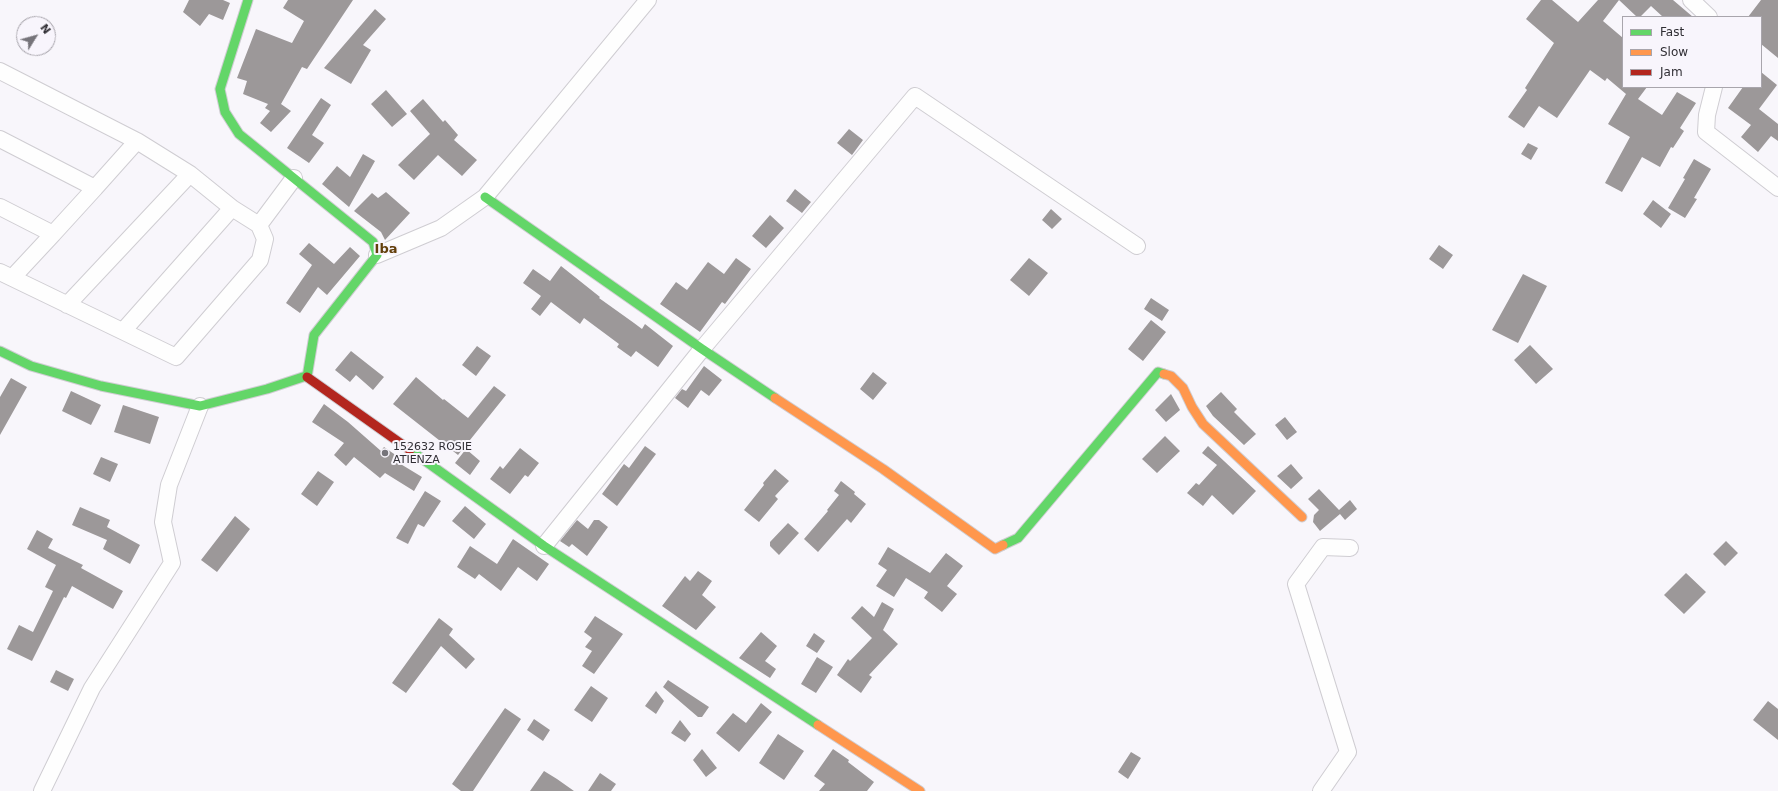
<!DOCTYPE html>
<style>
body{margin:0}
#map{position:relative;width:1778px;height:791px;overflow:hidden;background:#f8f6fb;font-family:"DejaVu Sans",sans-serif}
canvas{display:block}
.legend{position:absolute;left:1622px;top:16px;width:140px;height:72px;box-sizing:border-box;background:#f8f5fc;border:1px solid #a8a5ac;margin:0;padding:5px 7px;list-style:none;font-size:12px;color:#302e34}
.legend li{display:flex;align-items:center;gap:8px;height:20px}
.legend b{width:20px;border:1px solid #a8a5ac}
.north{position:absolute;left:16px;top:16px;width:40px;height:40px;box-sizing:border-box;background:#f8f5fc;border:1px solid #a8a5ac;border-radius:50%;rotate:53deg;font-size:11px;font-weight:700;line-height:16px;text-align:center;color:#302e34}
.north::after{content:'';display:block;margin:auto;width:14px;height:18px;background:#76747a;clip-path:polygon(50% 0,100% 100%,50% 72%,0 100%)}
</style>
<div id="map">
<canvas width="1778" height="791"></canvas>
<ul class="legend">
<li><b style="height:5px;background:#63d668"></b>Fast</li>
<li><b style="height:5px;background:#ff974d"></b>Slow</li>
<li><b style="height:5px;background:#b3261e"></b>Jam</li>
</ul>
<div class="north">N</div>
</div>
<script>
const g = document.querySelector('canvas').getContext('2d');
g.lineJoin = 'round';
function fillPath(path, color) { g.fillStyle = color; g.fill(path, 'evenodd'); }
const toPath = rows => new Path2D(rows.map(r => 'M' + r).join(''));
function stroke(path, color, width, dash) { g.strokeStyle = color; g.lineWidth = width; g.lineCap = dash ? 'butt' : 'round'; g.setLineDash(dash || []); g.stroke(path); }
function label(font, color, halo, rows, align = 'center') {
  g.font = font + ' "DejaVu Sans",sans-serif'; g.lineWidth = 4; g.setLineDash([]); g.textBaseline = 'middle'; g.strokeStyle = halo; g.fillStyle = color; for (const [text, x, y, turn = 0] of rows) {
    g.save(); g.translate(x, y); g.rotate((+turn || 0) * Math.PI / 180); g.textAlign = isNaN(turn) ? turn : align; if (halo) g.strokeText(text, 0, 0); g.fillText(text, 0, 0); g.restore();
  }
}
fillPath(toPath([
 [189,0,223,0,230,3,223,20,209,14,200,26,183,12],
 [288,0,353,0,307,69,302,67,281,104,291,111,271,132,260,123,270,111,265,108,268,104,243,94,247,81,237,78,256,29,292,43,304,21,283,8],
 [1541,0,1552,0,1578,22,1598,0,1619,0,1603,21,1623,38,1623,87,1647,87,1638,99,1662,115,1677,92,1696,103,1680,128,1684,131,1673,148,1671,147,1660,167,1642,157,1622,192,1605,183,1630,137,1608,124,1626,94,1607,78,1605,81,1590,70,1557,118,1539,106,1524,128,1508,117,1527,90,1525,88,1554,43,1526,19],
 [1619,0,1673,0,1693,17,1663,17,1651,6,1640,17,1637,17],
 [1761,0,1778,0,1778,58,1761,44,1761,17,1748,17],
 [375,9,386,19,363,45,371,50,351,84,324,68],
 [1761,72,1777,85,1759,109,1778,124,1778,141,1771,136,1758,152,1741,137,1751,125,1728,108,1743,87,1761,87],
 [386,90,407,114,392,127,371,104],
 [321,98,331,105,312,135,324,143,309,163,287,148],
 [423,99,443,122,445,120,458,135,454,140,477,160,462,176,438,155,414,180,398,165,430,134,410,111],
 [849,129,863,140,852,155,837,143],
 [1528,143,1538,148,1531,160,1521,154],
 [363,154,375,161,349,207,322,184,337,166,350,177],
 [1694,159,1711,169,1694,198,1697,199,1685,218,1668,208,1685,179,1683,178],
 [795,189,811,202,802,213,786,201],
 [386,192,410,213,385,240,381,232,354,211,372,193,378,198],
 [1653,200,1671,214,1661,228,1643,214],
 [1051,209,1062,219,1052,229,1042,220],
 [770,215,784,228,766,248,752,236],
 [309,243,334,264,350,247,360,256,327,295,318,287,300,313,286,303,312,265,299,254],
 [1439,245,1453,255,1443,269,1429,259],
 [736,258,751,269,725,304,722,302,700,332,660,304,676,282,687,290,708,262,724,274],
 [1029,258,1048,273,1029,296,1010,280],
 [561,266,600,297,599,298,634,323,642,329,645,324,673,346,658,367,636,351,631,357,617,347,619,344,584,318,580,324,551,302,540,316,531,309,541,296,523,283,533,269,550,281],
 [1523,274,1547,286,1518,343,1492,330],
 [1151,298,1169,310,1162,321,1144,309],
 [1151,320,1166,332,1143,361,1128,349],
 [1530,345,1553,369,1536,384,1514,360],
 [477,346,491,356,476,376,462,365],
 [351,351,384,377,373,390,356,375,350,382,335,370],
 [704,366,722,380,709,396,701,390,688,408,675,398,682,389,686,391],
 [873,372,887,383,873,400,860,389],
 [416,377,443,400,444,399,468,418,494,386,506,395,458,455,393,404],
 [11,378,27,387,0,435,0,397],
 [71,391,101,405,91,425,62,411],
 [1221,392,1237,409,1234,412,1256,434,1244,445,1213,416,1206,406],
 [1171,394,1180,410,1166,422,1155,410],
 [324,404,348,422,381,451,384,447,397,456,394,460,422,477,414,491,385,473,380,478,354,457,346,466,334,455,344,443,312,422],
 [123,405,159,417,150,444,114,432],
 [1285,417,1297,432,1287,440,1275,425],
 [1165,436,1180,451,1157,473,1142,459],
 [645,446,656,454,617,506,602,494,624,464,629,468],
 [1208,446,1256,491,1233,515,1212,495,1203,506,1187,493,1196,483,1199,485,1217,465,1202,453],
 [520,448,539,463,528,477,525,475,510,494,490,479,500,466,503,469],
 [466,449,480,461,470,475,455,463],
 [101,457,118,464,110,482,93,474],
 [1291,464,1303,478,1291,489,1277,476],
 [775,469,789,481,775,496,778,499,759,522,744,510,764,485,763,483],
 [318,471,334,482,317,506,301,494],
 [841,481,855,492,854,494,866,504,851,523,847,519,818,552,804,539,828,511,827,510,839,495,834,491],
 [1319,489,1339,510,1350,500,1357,509,1345,520,1340,514,1320,531,1313,522,1314,515,1319,510,1308,499],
 [425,491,441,501,424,527,418,524,408,544,396,538],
 [465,506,486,524,474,539,452,521],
 [80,507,110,520,107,527,140,545,130,564,103,549,107,540,72,525],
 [235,516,250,529,217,572,201,560],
 [577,520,588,529,594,520,599,520,608,527,587,556,572,544,569,547,560,541],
 [788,523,799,533,779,555,770,546,770,542],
 [37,530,53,539,48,548,83,565,81,568,123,591,113,609,72,586,66,598,64,597,32,661,7,649,19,625,33,632,53,591,45,587,56,565,27,549],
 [513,539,549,564,537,581,518,567,501,591,479,574,475,579,457,567,470,546,497,564],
 [1726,541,1738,553,1725,566,1713,554],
 [888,547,930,573,946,553,963,566,947,586,957,594,942,612,924,598,928,592,906,578,894,597,876,586,887,570,878,564],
 [698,571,712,581,702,595,716,607,696,630,662,606,685,576,690,581],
 [1686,573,1706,592,1684,614,1664,595],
 [882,602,894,609,883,630,898,644,869,675,872,677,861,693,837,675,848,659,850,661,872,638,851,618,862,606,874,617],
 [595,616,623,634,594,674,582,666,592,651,585,647,592,638,584,632],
 [439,618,453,629,449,635,475,659,466,669,441,646,406,693,392,683],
 [761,632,777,646,765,661,776,669,770,678,739,658],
 [814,633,825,641,817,653,806,646],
 [817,657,833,667,816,693,801,684],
 [56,670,74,679,68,691,50,682],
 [668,680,709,707,702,717,698,717,663,687],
 [591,686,608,698,592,722,574,710],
 [656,691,664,701,656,714,645,706],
 [1768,701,1778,709,1778,740,1753,720],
 [761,703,772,712,739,752,716,733,733,713,746,723],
 [505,708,521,719,473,791,461,791,452,784],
 [534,719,550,730,543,741,527,730],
 [680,720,691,734,685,742,671,733],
 [778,734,804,751,784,780,759,763],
 [702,749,717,768,706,777,693,760],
 [833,749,849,760,848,762,874,782,867,791,819,791,825,784,814,776],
 [1131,752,1141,758,1128,779,1118,772],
 [544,771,557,779,574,791,530,791],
 [600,773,616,784,611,791,588,791]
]), '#9c9899');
const street = toPath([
 [1691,0,1709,17],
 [0,71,137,141,190,174,232,208,259,225,265,239,260,260,176,357,0,272],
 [1714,87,1707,115,1706,132,1778,188],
 [0,139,95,188,137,141],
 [0,207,53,234,95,188],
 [259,225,294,178],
 [377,255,441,228,485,197,648,0],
 [12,278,53,234],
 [67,305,190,174],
 [123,331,232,208],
 [544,546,702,349,915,96,1137,246],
 [42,791,92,688,172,563,163,522,169,485,200,406],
 [1321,791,1348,752,1296,584,1323,547,1350,548]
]);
const fast = toPath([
 [248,0,220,89,225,112,239,134,373,242,377,255,314,335,307,377],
 [485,197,702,349,775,398],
 [0,351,31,366,101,386,200,406,267,389,306,376],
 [410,450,544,546,818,725],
 [1003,545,1018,538,1158,372,1164,374]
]);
const slow = toPath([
 [1164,374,1171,376,1183,388,1192,407,1203,424,1302,517],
 [775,398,883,469,995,549,1003,545],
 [818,725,920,791]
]);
const jam = toPath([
 [307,377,410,450]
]);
stroke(street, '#cfcdd2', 18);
stroke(fast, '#cfcdd2', 11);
stroke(slow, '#cfcdd2', 11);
stroke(jam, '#cfcdd2', 11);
stroke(street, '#fefefe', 16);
stroke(fast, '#63d668', 9);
stroke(slow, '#ff974d', 9);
stroke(jam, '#b3261e', 9);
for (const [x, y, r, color] of [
 [385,453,4,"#76747a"]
]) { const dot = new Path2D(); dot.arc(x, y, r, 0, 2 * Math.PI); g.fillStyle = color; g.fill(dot); stroke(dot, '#f8f5fc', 1.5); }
label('11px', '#302e34', '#f8f5fc', [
 ["152632 ROSIE",393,447],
 ["ATIENZA",393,460]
], 'left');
label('bold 13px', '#623f0a', '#f8f5fc', [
 ["Iba",386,250]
]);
</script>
